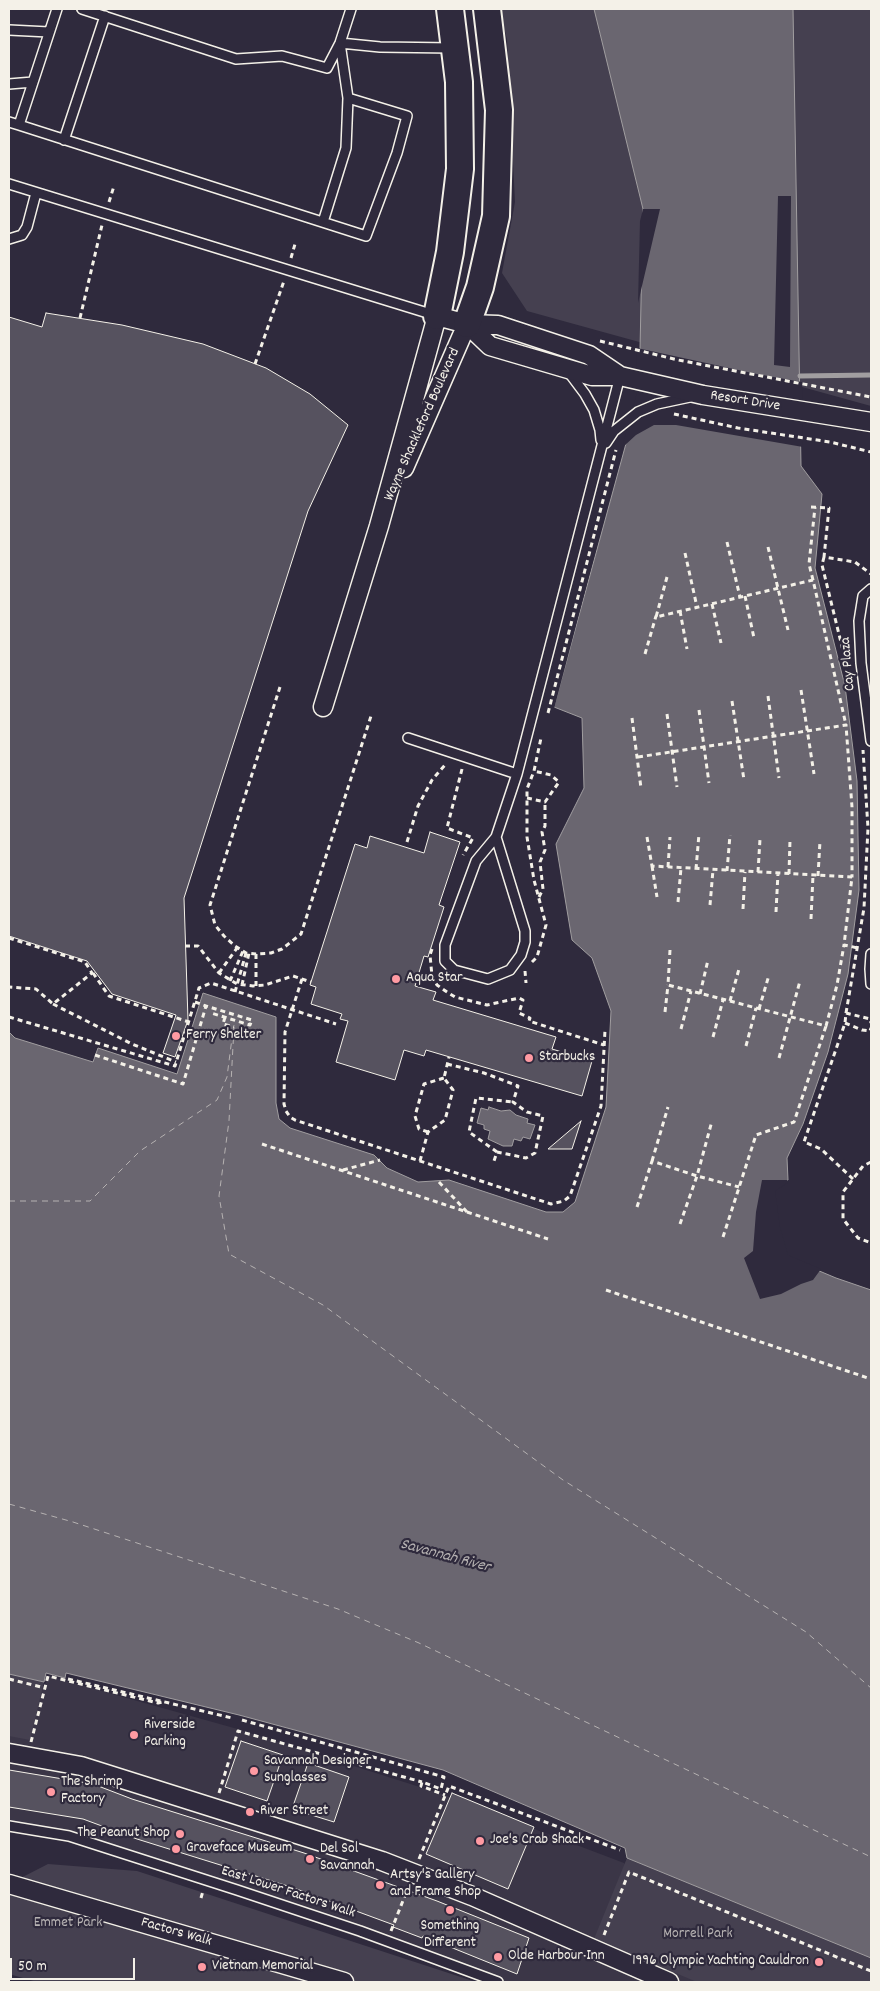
<!DOCTYPE html>
<style>
body{margin:0}
#map{position:relative;width:880px;height:1991px;overflow:hidden;background:#2f2a3d;font-family:Dekko,sans-serif}
canvas{display:block}
.frame{position:absolute;inset:0;border:10px solid #f4f1e8;pointer-events:none}
.scale{position:absolute;left:10px;top:1958px;width:125px;height:22px;box-sizing:border-box;border:2px solid #f4f1e8;border-top:0;padding-left:6px;font-size:15px;line-height:18px;white-space:nowrap;color:#f4f1e8;-webkit-text-stroke:4px #2f2a3d;paint-order:stroke}
</style>
<div id="map">
<canvas width="880" height="1991"></canvas>
<div class="frame"></div>
<div class="scale">50 m</div>
</div>
<script>
const g = document.querySelector('canvas').getContext('2d');
g.lineJoin = 'round';
function fillPath(path, color) { g.fillStyle = color; g.fill(path, 'evenodd'); }
const toPath = rows => new Path2D(rows.map(r => 'M' + r).join(''));
function stroke(path, color, width, dash) { g.strokeStyle = color; g.lineWidth = width; g.lineCap = dash ? 'butt' : 'round'; g.setLineDash(dash || []); g.stroke(path); }
function label(font, color, halo, rows, align = 'center') {
  g.font = font + ' Dekko,sans-serif'; g.lineWidth = 4.5; g.setLineDash([]); g.textBaseline = 'middle'; g.strokeStyle = halo; g.fillStyle = color; for (const [text, x, y, turn = 0] of rows) {
    g.save(); g.translate(x, y); g.rotate((+turn || 0) * Math.PI / 180); g.textAlign = isNaN(turn) ? turn : align; if (halo) g.strokeText(text, 0, 0); g.fillText(text, 0, 0); g.restore();
  }
}
fillPath(toPath([
 [48,1676,234,1728,445,1795,624,1863,640,1887,871,1982,484,1982,104,1848,9,1830,9,1679,44,1688]
]), '#3b3647');
fillPath(toPath([
 [499,9,871,9,871,406,527,311,502,273,515,202,507,39],
 [9,1674,44,1682,30,1740,9,1736],
 [627,1858,871,1958,871,1982,697,1982,594,1939],
 [48,1864,137,1871,476,1982,37,1982,9,1974,9,1884]
]), '#454050');
const water = toPath([
 [594,9,793,9,801,466,822,494,815,568,845,686,857,781,859,890,848,974,828,1052,803,1124,787,1158,788,1180,773,1190,778,1228,786,1257,836,1278,871,1290,871,1958,627,1858,625,1848,443,1770,239,1715,66,1673,65,1678,46,1673,44,1682,9,1674,9,1032,15,1038,93,1062,98,1048,177,1074,203,993,276,1017,276,1103,279,1119,290,1128,374,1155,387,1168,418,1182,449,1180,546,1212,563,1212,575,1202,606,1107,611,1011,592,958,572,940,556,844,584,788,582,718,554,707,639,396,643,209,594,9],
 [489,1107,501,1111,510,1110,516,1115,528,1119,527,1123,535,1125,530,1139,523,1137,521,1141,514,1139,512,1146,503,1146,488,1139,490,1131,484,1129,484,1125,477,1123,481,1108,488,1110,489,1107]
]);
fillPath(water, '#6a6670');
stroke(water, '#a19ea0', 1);
fillPath(toPath([
 [778,196,791,196,790,367,774,365],
 [643,209,660,209,638,303,640,221],
 [637,348,757,374,802,382,803,447,676,425,654,425,636,435,623,447,554,709,552,706,636,396],
 [762,1180,787,1180,789,1182,775,1191,780,1227,788,1255,821,1269,813,1280,801,1284,781,1294,760,1299,744,1258,753,1251,756,1212]
]), '#2f2a3d');
stroke(toPath([
 [800,376,871,375]
]), '#a19ea0', 5);
stroke(toPath([
 [234,1027,229,1121,219,1196,229,1254,323,1305,563,1480,806,1632,871,1688],
 [9,1201,90,1201,140,1151,217,1100,227,1077,232,1038],
 [9,1504,73,1522,338,1609,419,1643,871,1857]
]), '#b6b2b2', 1, [6, 5]);
const building = toPath([
 [46,313,122,325,203,344,266,368,310,394,348,425,308,511,184,898,188,1020,175,1057,163,1053,176,1015,112,994,87,961,9,936,9,317,42,327,46,313],
 [430,832,460,842,439,905,444,907,428,957,424,956,415,986,436,992,433,1000,556,1037,552,1049,592,1061,582,1096,426,1050,424,1056,404,1050,395,1080,336,1062,348,1021,340,1019,342,1014,311,1004,316,987,310,985,355,844,367,848,370,836,424,853,430,832],
 [581,1121,572,1149,548,1149,581,1121],
 [241,1741,283,1755,267,1801,225,1787,241,1741],
 [308,1763,349,1777,334,1822,292,1809,308,1763],
 [9,1770,93,1784,132,1799,304,1853,437,1901,529,1938,517,1974,423,1936,422,1938,393,1927,394,1925,291,1887,137,1839,83,1819,9,1807,9,1770],
 [452,1793,534,1827,508,1889,426,1854,452,1793]
]);
fillPath(building, '#56525f');
stroke(building, '#f4f1e8', 1);
const lane = toPath([
 [57,9,19,125,366,236,397,153,407,116,348,98,340,43],
 [82,9,236,59,282,56,327,68,340,43,351,9],
 [9,30,49,32],
 [340,43,380,47,452,48],
 [9,84,33,82],
 [9,122,19,125],
 [64,140,105,16],
 [9,184,434,315],
 [323,222,346,148,348,98],
 [9,239,22,235,27,227,36,193],
 [567,370,585,394,594,410,600,430,601,440],
 [606,443,614,431,638,412,657,404,690,397],
 [871,589,863,596,859,621,861,663,871,741],
 [408,738,517,774],
 [496,837,525,931,525,942,521,955,510,970,488,979,454,970,445,961,445,945,476,861,496,837,517,774,620,376],
 [871,954,870,969,871,984],
 [9,1826,69,1836,237,1890,360,1931,498,1982]
]);
const street = toPath([
 [467,324,490,346,592,376,620,376,703,395,871,422],
 [404,468,467,324],
 [323,707,379,526,437,316,467,324,498,325,589,355,620,376],
 [9,1753,81,1766,382,1861,472,1896,669,1982],
 [9,1884,344,1982]
]);
const secondary = toPath([
 [437,316,450,252,460,169,459,82,450,9],
 [467,324,480,287,496,216,499,110,487,9]
]);
stroke(lane, '#f4f1e8', 12);
stroke(street, '#f4f1e8', 21);
stroke(secondary, '#f4f1e8', 30);
stroke(toPath([
 [109,202,114,186],
 [291,258,295,244],
 [80,318,102,225],
 [600,341,678,360,871,397],
 [255,364,284,281],
 [674,414,738,428,830,442,871,452],
 [811,507,829,508,824,557,855,562,871,574],
 [727,542,740,597],
 [768,547,788,630],
 [685,553,697,607],
 [824,557,822,565,848,671],
 [667,577,656,617,813,580,846,725],
 [813,580,809,564,815,507],
 [745,596,754,638],
 [712,604,721,643],
 [680,611,687,649],
 [645,654,656,616],
 [280,687,210,905,215,925,224,936,235,946,246,953,256,954,271,953,282,949,301,934,371,716],
 [801,690,814,774],
 [768,696,779,778],
 [732,701,744,780],
 [699,710,709,783],
 [548,713,616,450],
 [667,714,677,787],
 [632,718,641,788],
 [638,757,846,725,852,807,852,877],
 [462,769,447,828,473,838,463,855],
 [527,798,545,802,559,782,551,775,534,771],
 [647,837,652,866,852,877,844,945,858,948],
 [407,842,418,806,432,780,445,765,447,765],
 [652,866,657,897],
 [668,867,670,837],
 [696,869,699,834],
 [727,871,730,835],
 [758,872,760,839],
 [789,874,790,840],
 [818,876,820,841],
 [539,897,543,889,540,862,545,850,542,832,545,826,545,802],
 [678,902,681,868],
 [710,905,713,870],
 [743,909,745,872],
 [776,912,778,873],
 [811,919,813,875],
 [9,938,85,962,92,973,53,1004,36,989,9,987],
 [185,946,198,946,219,973,237,984,253,986,265,985,293,976,311,982],
 [432,949,430,955,432,976,437,985,447,992,455,997,487,1005,519,998,523,1000,519,1013,530,1018,529,1021,604,1045],
 [670,950,668,985,826,1026,837,985,844,945],
 [256,954,256,986],
 [532,962,537,957,546,925,534,880,527,837,527,789,534,771,541,738],
 [525,971,526,983],
 [93,973,109,996,189,1022],
 [219,973,237,948],
 [302,979,285,1032,284,1104,286,1111,290,1117,295,1120,551,1204,564,1201,570,1196,601,1106,605,1030],
 [230,981,243,951],
 [242,985,249,953],
 [235,992,246,953],
 [700,994,708,960],
 [730,1001,739,969],
 [195,1002,206,1006],
 [53,1004,132,1044,176,1062],
 [759,1009,769,975],
 [665,1012,668,985],
 [846,1013,864,908,868,828,863,750],
 [9,1017,175,1066,199,988,211,983,336,1024],
 [225,1017,223,1024,234,1027],
 [845,1023,862,1030,870,1031,871,1028],
 [681,1029,691,991],
 [713,1037,723,1000],
 [746,1046,756,1008],
 [95,1055,183,1084,206,1006,252,1020,250,1025,211,1013],
 [779,1058,800,981],
 [447,1064,484,1073,518,1086,513,1102,527,1112,543,1116,535,1153,526,1158,497,1152,493,1164],
 [428,1132,419,1129,415,1116,424,1084,444,1078],
 [262,1144,467,1212,438,1181],
 [497,1152,469,1132,476,1098,513,1102],
 [420,1161,428,1132,445,1120,453,1090,444,1078,449,1057],
 [652,1161,668,1107],
 [871,1162,863,1166,843,1192,843,1219,858,1238,871,1243],
 [343,1170,380,1160],
 [853,1179,821,1149,804,1142,845,1023,846,1013,870,1019,871,1023],
 [637,1207,652,1161,697,1176,712,1121],
 [467,1212,548,1239],
 [680,1224,697,1176,739,1187],
 [723,1237,756,1135,794,1122,826,1026],
 [606,1290,871,1379],
 [9,1679,45,1688],
 [68,1679,232,1718],
 [242,1720,444,1777,441,1789,422,1782,421,1786,445,1795],
 [31,1742,48,1676,158,1703,163,1702],
 [219,1793,238,1731,422,1782],
 [419,1859,449,1786,620,1850],
 [201,1898,203,1891],
 [391,1931,408,1888],
 [604,1935,629,1872,871,1971]
]), '#f4f1e8', 3, [5, 4]);
stroke(lane, '#2f2a3d', 9);
stroke(street, '#2f2a3d', 18);
stroke(secondary, '#2f2a3d', 26);
for (const [x, y, r, color] of [
 [396,979,5,"#ff9aa2"],
 [176,1036,5,"#ff9aa2"],
 [529,1058,5,"#ff9aa2"],
 [134,1735,5,"#ff9aa2"],
 [254,1771,5,"#ff9aa2"],
 [51,1792,5,"#ff9aa2"],
 [250,1812,5,"#ff9aa2"],
 [180,1834,5,"#ff9aa2"],
 [480,1841,5,"#ff9aa2"],
 [176,1849,5,"#ff9aa2"],
 [310,1859,5,"#ff9aa2"],
 [380,1885,5,"#ff9aa2"],
 [450,1910,5,"#ff9aa2"],
 [498,1957,5,"#ff9aa2"],
 [819,1962,5,"#ff9aa2"],
 [202,1967,5,"#ff9aa2"]
]) { const dot = new Path2D(); dot.arc(x, y, r, 0, 2 * Math.PI); g.fillStyle = color; g.fill(dot); stroke(dot, '#2f2a3d', 2); }
label('15px', '#f4f1e8', '#2f2a3d', [
 ["Resort Drive",745,402,9],
 ["Wayne Shackleford Boulevard",423,425,-66],
 ["Cay Plaza",849,664,-95],
 ["East Lower Factors Walk",288,1893,18],
 ["Factors Walk",176,1933,16]
]);
label('15px', '#f4f1e8', '#2f2a3d', [
 ["Aqua Star",406,979],
 ["Ferry Shelter",186,1036],
 ["Starbucks",539,1058],
 ["Riverside",144,1726],
 ["Parking",144,1743],
 ["Savannah Designer",264,1762],
 ["Sunglasses",264,1779],
 ["The Shrimp",61,1783],
 ["Factory",61,1800],
 ["River Street",260,1812],
 ["The Peanut Shop",170,1834,"right"],
 ["Joe's Crab Shack",490,1841],
 ["Graveface Museum",186,1849],
 ["Del Sol",320,1850],
 ["Savannah",320,1867],
 ["Artsy's Gallery",390,1876],
 ["and Frame Shop",390,1893],
 ["Something",450,1927,"center"],
 ["Different",450,1944,"center"],
 ["Olde Harbour Inn",508,1957],
 ["1996 Olympic Yachting Cauldron",809,1962,"right"],
 ["Vietnam Memorial",212,1967]
], 'left');
label('15px', '#b7b3b3', '#2f2a3d', [
 ["Emmet Park",68,1924],
 ["Morrell Park",698,1935]
]);
label('italic 16px', '#b6b2b2', '#2f2a3d', [
 ["Savannah River",445,1557,15]
]);
</script>
